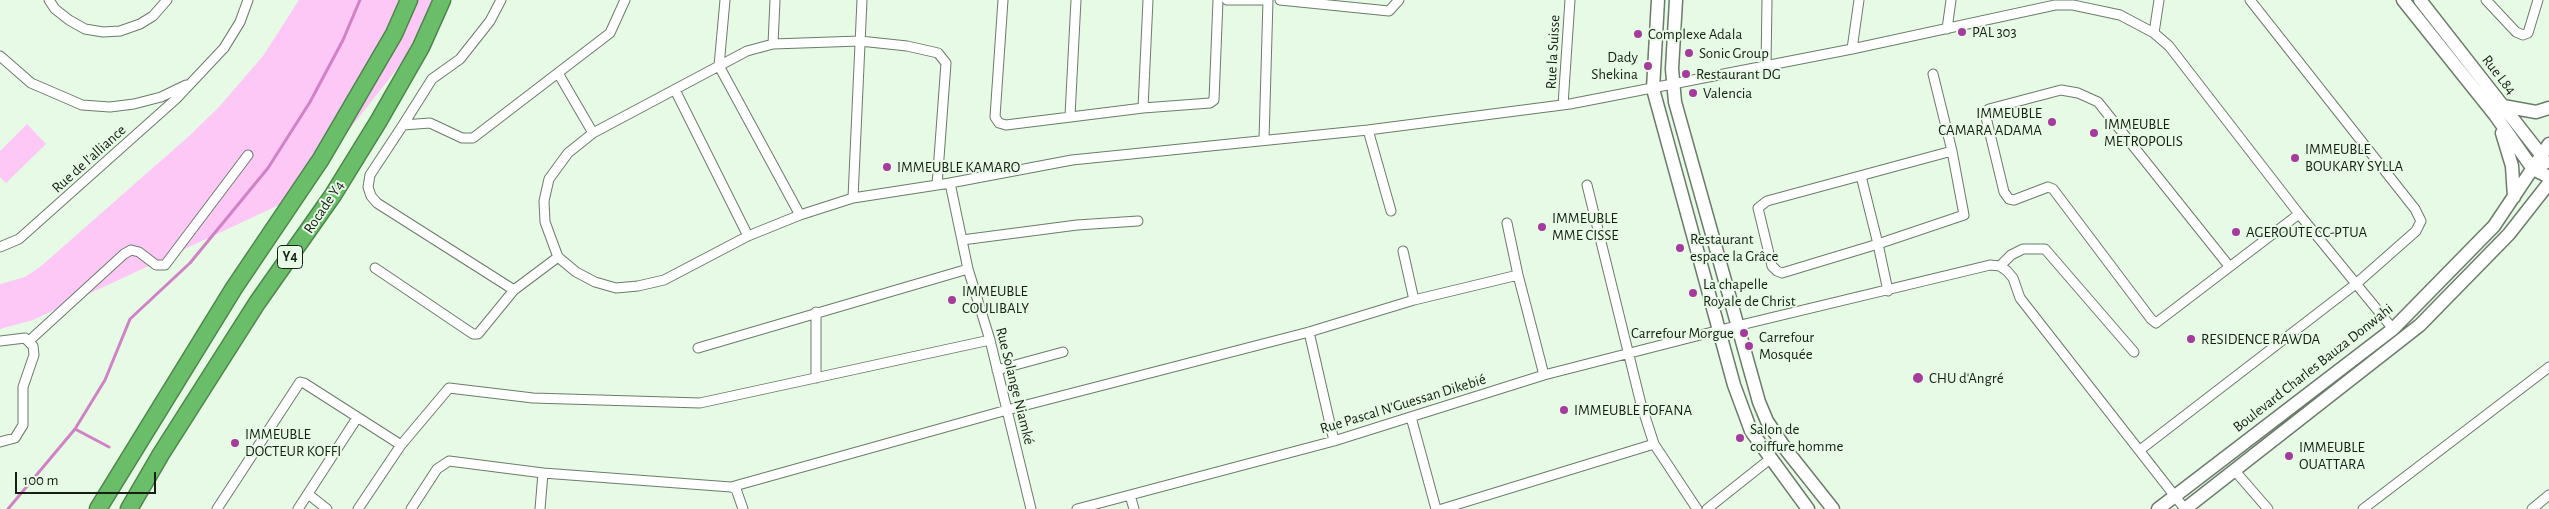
<!DOCTYPE html>
<meta charset="utf-8">
<style>
body{margin:0}
#map{position:relative;width:2549px;height:509px;overflow:hidden;background:#e7fae6;font-family:"Alegreya Sans",sans-serif}
canvas{display:block}
.scale{position:absolute;left:15px;top:472px;width:141px;height:22px;box-sizing:border-box;border:2px solid #171e16;border-top:0;padding-left:6px;font-size:15px;line-height:18px;white-space:nowrap;color:#171e16;-webkit-text-stroke:4px #e7fae6;paint-order:stroke}
</style>
<div id="map">
<canvas width="2549" height="509"></canvas>
<div class="scale">100 m</div>
</div>
<script>
const g = document.querySelector('canvas').getContext('2d');
g.lineJoin = 'round';
function fillPath(path, color) { g.fillStyle = color; g.fill(path, 'evenodd'); }
const toPath = rows => new Path2D(rows.map(r => 'M' + r).join(''));
function stroke(path, color, width, dash) { g.strokeStyle = color; g.lineWidth = width; g.lineCap = dash ? 'butt' : 'round'; g.setLineDash(dash || []); g.stroke(path); }
function label(font, color, halo, rows, align = 'center') {
  g.font = font + ' "Alegreya Sans",sans-serif'; g.lineWidth = 4; g.setLineDash([]); g.textBaseline = 'middle'; g.strokeStyle = halo; g.fillStyle = color; for (const [text, x, y, turn = 0] of rows) {
    g.save(); g.translate(x, y); g.rotate((+turn || 0) * Math.PI / 180); g.textAlign = isNaN(turn) ? turn : align; if (halo) g.strokeText(text, 0, 0); g.fillText(text, 0, 0); g.restore();
  }
}
fillPath(toPath([
 [299,0,443,0,438,17,296,197,33,320,0,329,0,284,25,277,40,267,188,137,218,108,263,56],
 [27,124,46,144,6,183,0,177,0,151]
]), '#fdc8f6');
stroke(toPath([
 [75,429,109,447],
 [8,509,75,429,105,380,130,319,190,263,268,168,310,102,343,40,360,0]
]), '#d082c7', 3);
const street = toPath([
 [49,0,55,9,69,20,85,29,103,32,120,31,140,24,153,16,167,0],
 [725,0,719,66,800,215],
 [1003,0,995,117,999,123,1006,125,1143,108],
 [1148,0,1143,108,1210,103,1214,100,1218,0],
 [1227,0,1263,0],
 [1280,0,1389,11,1399,0],
 [2486,0,2516,32,2523,35,2528,33,2538,0],
 [1947,29,1951,0],
 [2154,33,2159,0],
 [773,44,775,0],
 [1852,49,1859,0],
 [0,56,31,83,82,105,110,107,134,104,161,97,186,85],
 [1766,66,1767,0],
 [558,73,593,133],
 [675,90,748,236],
 [1563,105,1570,0],
 [1070,116,1076,0],
 [403,125,432,79,460,59,490,21,501,0],
 [1368,130,1391,211],
 [1264,140,1268,0],
 [1861,176,1878,244,1964,215,1952,151,1933,74],
 [950,183,968,269,990,340,1031,509],
 [1587,185,1641,404,1654,444,1697,509],
 [853,198,862,0],
 [1507,223,1518,275,1544,375],
 [962,240,1077,225,1138,221],
 [0,247,19,239,176,99,224,48,240,22,248,0],
 [1403,251,1414,300],
 [558,257,576,272,595,282,616,288,638,286,664,280,748,236,800,215,853,198,950,183,1072,160,1368,130,1570,104,1852,49,2055,5,2073,5,2120,15,2154,33,2169,46,2299,214,2393,329],
 [2000,266,2011,255,2023,249,2045,249,2134,352],
 [2229,266,2098,102,2078,93,2061,90,1989,109,1985,113,2004,192,2009,199,2014,200,2048,187,2053,189,2151,319,2156,323,2299,214],
 [375,268,473,334,478,334,514,290,558,257,545,222,544,201,549,179,568,153,593,133,747,51,773,44,860,41,907,46,938,53,946,63,937,185],
 [514,290,377,203,371,196,368,187,370,175,403,125,430,123,462,138,473,138,610,33,625,0],
 [1888,291,1878,244,1782,273,1777,271,1772,266,1758,208,1767,201,1952,151],
 [1309,332,1334,441],
 [0,341,25,338,33,346,34,355,23,387,23,425,15,438,0,442],
 [29,341,124,254,131,250,139,252,156,265,165,265,248,155],
 [698,348,968,269],
 [997,370,1063,352],
 [816,378,816,312],
 [1411,417,1436,509],
 [2140,450,2357,283,2416,231,2421,221,2415,209,2250,0],
 [2235,471,2268,509],
 [731,487,736,489,743,509],
 [308,494,327,509],
 [1130,495,1134,509],
 [217,509,300,382,304,383,401,445],
 [298,509,357,418],
 [358,509,401,445,449,388,533,398,700,403,990,340],
 [411,509,437,469,449,461,543,473,731,487,1007,410,1309,332,1414,300,1518,275],
 [540,509,543,473],
 [1077,509,1334,441,1544,375,1720,330,1990,265,2000,266,2007,271,2013,278,2020,298,2185,509],
 [1442,509,1654,444],
 [1707,509,1770,459],
 [2363,509,2549,367],
 [2532,509,2549,495]
]);
const secondary = toPath([
 [1658,0,1653,89,1734,385,1751,431,1808,509],
 [1676,0,1672,69,1675,102,1759,402,1767,421,1787,451,1833,509],
 [2403,0,2495,115,2533,169,2549,177],
 [2420,0,2542,156,2545,163],
 [2503,106,2536,112,2549,108],
 [2502,133,2512,166,2514,197],
 [2158,509,2393,329,2494,226,2549,144],
 [2185,509,2420,325,2509,234,2549,183]
]);
const highway = toPath([
 [98,509,234,288,321,159,394,34,409,0],
 [129,509,161,454,257,303,333,195,378,122,421,47,442,0]
]);
stroke(street, '#6b7c6a', 11);
stroke(secondary, '#6b7c6a', 15);
stroke(highway, '#4e864c', 19);
stroke(street, '#fff', 9);
stroke(secondary, '#fff', 12);
stroke(highway, '#6bbe69', 16);
for (const [x, y, r, color] of [
 [1962,32,5,"#a53b9c"],
 [1638,34,5,"#a53b9c"],
 [1689,53,5,"#a53b9c"],
 [1648,66,5,"#a53b9c"],
 [1686,74,5,"#a53b9c"],
 [1693,93,5,"#a53b9c"],
 [2052,122,5,"#a53b9c"],
 [2094,133,5,"#a53b9c"],
 [2295,158,5,"#a53b9c"],
 [887,167,5,"#a53b9c"],
 [1542,227,5,"#a53b9c"],
 [2236,232,5,"#a53b9c"],
 [1680,248,5,"#a53b9c"],
 [1693,293,5,"#a53b9c"],
 [952,300,5,"#a53b9c"],
 [1744,333,5,"#a53b9c"],
 [2191,339,5,"#a53b9c"],
 [1749,346,5,"#a53b9c"],
 [1918,378,6,"#a53b9c"],
 [1564,410,5,"#a53b9c"],
 [1740,438,5,"#a53b9c"],
 [235,443,5,"#a53b9c"],
 [2289,456,5,"#a53b9c"]
]) { const dot = new Path2D(); dot.arc(x, y, r, 0, 2 * Math.PI); g.fillStyle = color; g.fill(dot); stroke(dot, '#e7fae6', 2); }
for (const [x, y, w] of [
 [290,257,25]
]) { const box = new Path2D(); box.roundRect(x - w / 2, y - 11.5, w, 23, 4); g.fillStyle = '#e7fae6'; g.fill(box); stroke(box, '#171e16', 1); }
label('bold 14px', '#171e16', null, [
 ["Y4",290,257]
]);
label('15px', '#171e16', '#e7fae6', [
 ["PAL 303",1972,32],
 ["Complexe Adala",1648,34],
 ["Sonic Group",1699,53],
 ["Dady",1638,57,"right"],
 ["Shekina",1638,74,"right"],
 ["Restaurant DG",1696,74],
 ["Valencia",1703,93],
 ["IMMEUBLE",2042,113,"right"],
 ["CAMARA ADAMA",2042,130,"right"],
 ["IMMEUBLE",2104,124],
 ["METROPOLIS",2104,141],
 ["IMMEUBLE",2305,149],
 ["BOUKARY SYLLA",2305,166],
 ["IMMEUBLE KAMARO",897,167],
 ["IMMEUBLE",1552,218],
 ["MME CISSE",1552,235],
 ["AGEROUTE CC-PTUA",2246,232],
 ["Restaurant",1690,239],
 ["espace la Grâce",1690,256],
 ["La chapelle",1703,284],
 ["Royale de Christ",1703,301],
 ["IMMEUBLE",962,291],
 ["COULIBALY",962,308],
 ["Carrefour Morgue",1734,333,"right"],
 ["Carrefour",1759,337],
 ["Mosquée",1759,354],
 ["RESIDENCE RAWDA",2201,339],
 ["CHU d'Angré",1929,378],
 ["IMMEUBLE FOFANA",1574,410],
 ["Salon de",1750,429],
 ["coiffure homme",1750,446],
 ["IMMEUBLE",245,434],
 ["DOCTEUR KOFFI",245,451],
 ["IMMEUBLE",2299,447],
 ["OUATTARA",2299,464]
], 'left');
label('15px', '#171e16', '#e7fae6', [
 ["Rue la Suisse",1553,52,-87],
 ["Rue L84",2499,75,52],
 ["Rue de l'alliance",89,159,-42],
 ["Rocade Y4",324,207,-56],
 ["Boulevard Charles Bauza Donwahi",2313,368,-38],
 ["Rue Solange Niamké",1015,386,76],
 ["Rue Pascal N'Guessan Dikebié",1403,404,-17]
]);
</script>
